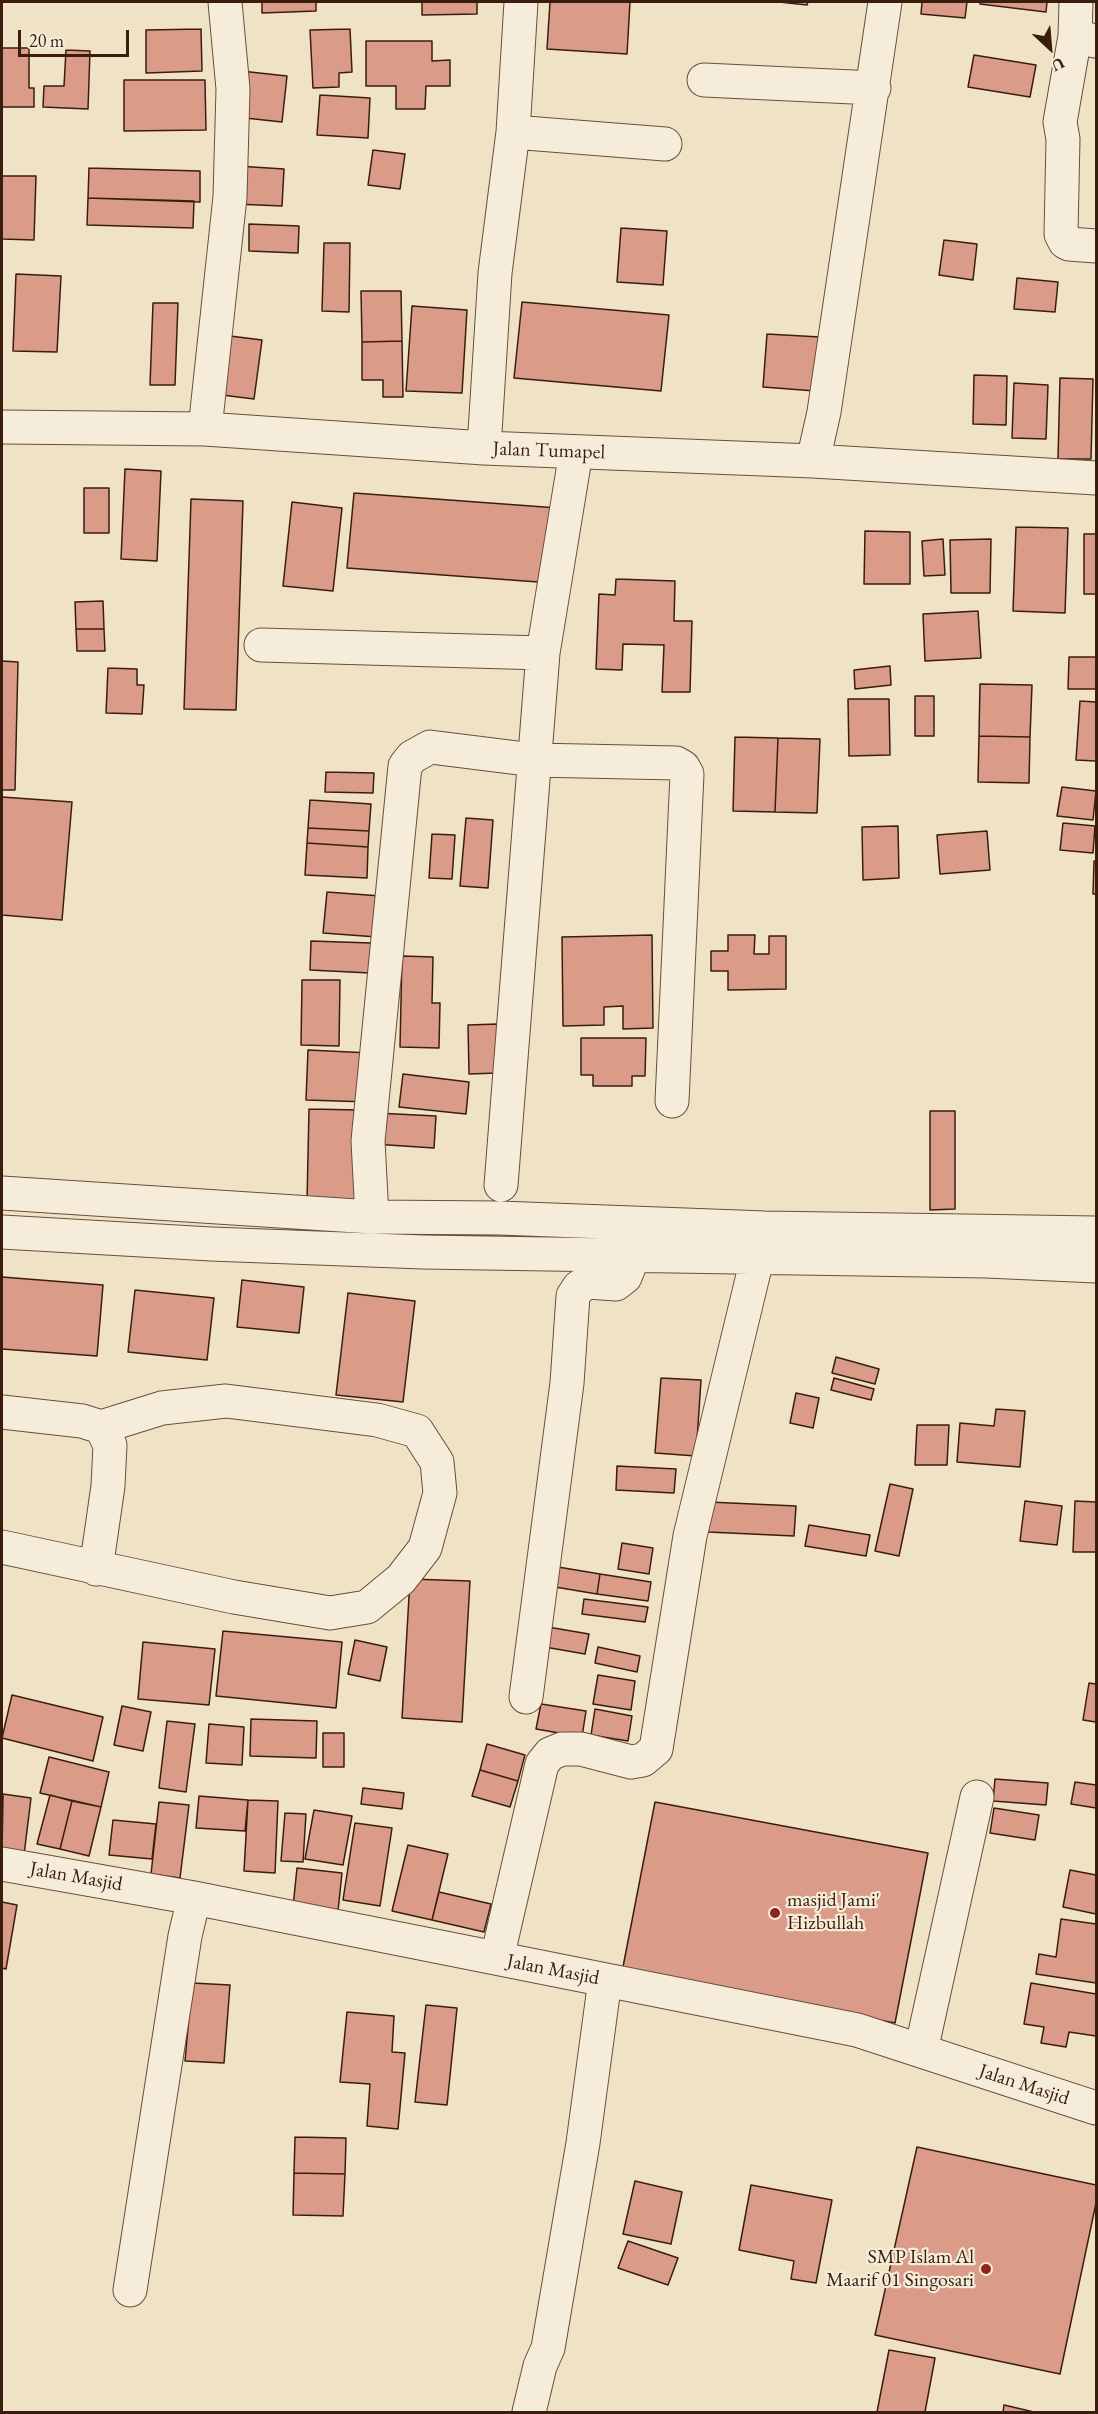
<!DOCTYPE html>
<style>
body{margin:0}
#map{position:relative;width:1098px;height:2414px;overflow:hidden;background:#f0e3c5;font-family:"EB Garamond",serif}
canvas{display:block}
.frame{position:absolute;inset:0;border:3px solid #3b1d10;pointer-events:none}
.north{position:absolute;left:1020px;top:18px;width:60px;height:60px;-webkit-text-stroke:4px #f5edd9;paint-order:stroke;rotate:154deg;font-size:16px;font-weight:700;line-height:24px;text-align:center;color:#3b1d10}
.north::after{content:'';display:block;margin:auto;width:21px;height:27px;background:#3b1d10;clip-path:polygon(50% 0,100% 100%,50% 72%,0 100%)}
.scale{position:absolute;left:18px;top:30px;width:111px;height:27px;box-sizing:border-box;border:3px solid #3b1d10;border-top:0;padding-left:8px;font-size:18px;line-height:21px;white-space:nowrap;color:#3b1d10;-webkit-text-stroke:4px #f5edd9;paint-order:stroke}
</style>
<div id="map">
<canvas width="1098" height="2414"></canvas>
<div class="frame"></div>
<div class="north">U</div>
<div class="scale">20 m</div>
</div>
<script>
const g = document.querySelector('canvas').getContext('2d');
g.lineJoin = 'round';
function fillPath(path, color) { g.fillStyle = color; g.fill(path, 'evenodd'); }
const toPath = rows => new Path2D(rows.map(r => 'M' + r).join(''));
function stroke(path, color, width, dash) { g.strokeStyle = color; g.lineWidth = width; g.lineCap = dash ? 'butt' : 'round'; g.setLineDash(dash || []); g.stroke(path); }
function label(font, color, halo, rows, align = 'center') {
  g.font = font + ' "EB Garamond",serif'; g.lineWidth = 4.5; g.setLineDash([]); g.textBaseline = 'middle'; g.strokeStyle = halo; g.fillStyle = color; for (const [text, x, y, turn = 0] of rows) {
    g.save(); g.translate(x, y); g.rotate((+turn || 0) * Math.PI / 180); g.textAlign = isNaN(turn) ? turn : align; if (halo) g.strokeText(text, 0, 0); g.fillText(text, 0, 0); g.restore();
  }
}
const building = toPath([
 [262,2,316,2,316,11,262,13,262,2],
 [422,2,477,2,477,14,422,15,422,2],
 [550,2,630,2,627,54,547,49,550,2],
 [779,2,808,2,807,5,779,2],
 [922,2,967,2,965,18,921,14,922,2],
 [980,2,1047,2,1046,12,980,4,980,2],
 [201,29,202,71,146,73,146,30,201,29],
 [350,29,352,72,339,73,339,87,313,88,310,30,350,29],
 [366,41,432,41,432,61,450,60,450,86,426,86,425,109,396,109,396,86,366,86,366,41],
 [2,48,29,48,29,88,34,88,34,107,2,107,2,48],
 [66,50,90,51,88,109,43,107,44,86,64,86,66,50],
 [974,55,1036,65,1030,97,968,87,974,55],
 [241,71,287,76,282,122,236,117,241,71],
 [124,80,205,80,206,130,124,131,124,80],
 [320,95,370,98,368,138,317,135,320,95],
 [373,150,405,154,400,189,368,185,373,150],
 [237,166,284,169,282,206,235,204,237,166],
 [89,168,200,171,200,202,88,198,89,168],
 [2,176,36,176,34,240,2,239,2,176],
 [88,198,194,201,193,228,87,225,88,198],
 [249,224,299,226,298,253,249,251,249,224],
 [621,228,667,231,663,285,617,282,621,228],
 [944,240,977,244,973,280,939,275,944,240],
 [324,243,350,243,349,312,322,311,324,243],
 [16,274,61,276,57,352,13,351,16,274],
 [1017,278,1058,282,1055,312,1014,309,1017,278],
 [361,291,401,291,402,341,362,342,361,291],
 [522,302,669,315,661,391,514,378,522,302],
 [153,303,178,303,175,385,150,385,153,303],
 [412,306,467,310,462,393,406,391,412,306],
 [767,334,820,337,815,391,763,387,767,334],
 [222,335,262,340,254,399,214,394,222,335],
 [402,341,403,397,383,397,383,380,362,380,362,342,402,341],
 [974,375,1007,376,1006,425,973,424,974,375],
 [1060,378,1093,379,1091,459,1058,459,1060,378],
 [1014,383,1048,385,1046,439,1012,438,1014,383],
 [125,469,161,471,157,561,121,559,125,469],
 [84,488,109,488,109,533,84,533,84,488],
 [354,493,558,508,552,583,347,568,354,493],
 [191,499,243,501,236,710,184,709,191,499],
 [292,502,342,508,333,591,283,586,292,502],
 [1016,527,1068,528,1065,613,1013,611,1016,527],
 [865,531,910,532,910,584,864,584,865,531],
 [1084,534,1096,534,1096,594,1084,594,1084,534],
 [943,539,945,575,924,576,922,541,943,539],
 [991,539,990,593,951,593,950,540,991,539],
 [616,579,675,581,674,621,692,621,690,692,662,692,664,645,623,644,622,670,596,669,599,594,615,595,616,579],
 [103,601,104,629,76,629,75,602,103,601],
 [978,611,981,658,925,661,923,614,978,611],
 [76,629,104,629,105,651,77,651,76,629],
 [1069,657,1096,657,1096,689,1068,689,1069,657],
 [2,661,18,662,15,790,2,790,2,661],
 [890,666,891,685,855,689,854,670,890,666],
 [108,668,137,669,137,685,144,685,142,714,106,713,108,668],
 [980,684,1032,685,1030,737,979,736,980,684],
 [915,696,934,696,934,736,915,736,915,696],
 [848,699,889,699,890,755,849,756,848,699],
 [1080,701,1096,702,1096,761,1076,760,1080,701],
 [979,736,1030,737,1029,783,978,782,979,736],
 [735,737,778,738,775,812,733,811,735,737],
 [778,738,820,739,817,813,775,812,778,738],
 [326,772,374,773,373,793,325,792,326,772],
 [1062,787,1096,791,1093,820,1057,816,1062,787],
 [2,797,72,802,62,920,2,915,2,797],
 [310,800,371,804,369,831,308,828,310,800],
 [466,818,493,820,488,888,460,886,466,818],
 [1063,823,1095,826,1093,853,1060,850,1063,823],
 [898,826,899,878,863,880,862,827,898,826],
 [308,828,369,831,368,847,307,843,308,828],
 [987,831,990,870,940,874,937,835,987,831],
 [432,834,455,835,452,879,429,878,432,834],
 [307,843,368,847,367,878,305,875,307,843],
 [1094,861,1096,861,1096,894,1093,894,1094,861],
 [327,892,381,896,377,937,323,933,327,892],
 [652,935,653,1028,623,1029,623,1006,604,1007,604,1025,563,1026,562,937,652,935],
 [728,935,755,935,754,954,769,954,769,936,786,936,786,989,728,990,728,971,711,971,711,951,728,951,728,935],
 [311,941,371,943,370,973,310,970,311,941],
 [402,956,433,957,432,1003,440,1003,439,1048,400,1047,402,956],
 [302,980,340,980,339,1046,301,1045,302,980],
 [497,1024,498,1073,469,1074,468,1025,497,1024],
 [581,1038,646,1038,645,1076,632,1076,632,1086,593,1086,593,1075,581,1075,581,1038],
 [308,1050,370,1053,369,1102,306,1100,308,1050],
 [403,1074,469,1082,466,1114,399,1107,403,1074],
 [309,1109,359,1110,356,1202,307,1201,309,1109],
 [930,1111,955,1111,955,1209,930,1210,930,1111],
 [376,1113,436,1116,434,1148,373,1144,376,1113],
 [2,1277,103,1285,97,1356,2,1349,2,1277],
 [242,1280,304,1287,299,1333,237,1327,242,1280],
 [135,1290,214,1298,207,1360,128,1352,135,1290],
 [348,1293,415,1301,403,1402,336,1395,348,1293],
 [836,1357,879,1369,875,1384,832,1373,836,1357],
 [661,1378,701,1380,696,1456,655,1453,661,1378],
 [834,1378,874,1389,871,1400,831,1390,834,1378],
 [796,1393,819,1398,813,1428,790,1423,796,1393],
 [996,1409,1025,1411,1020,1467,957,1462,960,1423,994,1426,996,1409],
 [917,1425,949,1425,947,1465,915,1465,917,1425],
 [617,1466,676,1469,674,1493,616,1490,617,1466],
 [890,1484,913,1489,899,1556,875,1551,890,1484],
 [1025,1501,1062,1506,1057,1545,1020,1541,1025,1501],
 [1075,1501,1096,1502,1096,1552,1073,1552,1075,1501],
 [709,1502,796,1506,794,1536,708,1532,709,1502],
 [809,1525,870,1535,866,1556,805,1546,809,1525],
 [622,1543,653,1548,649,1574,618,1569,622,1543],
 [558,1567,600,1574,597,1594,555,1587,558,1567],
 [600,1574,651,1582,648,1601,597,1594,600,1574],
 [410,1579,470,1581,462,1722,402,1718,410,1579],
 [584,1599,648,1607,645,1622,582,1614,584,1599],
 [542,1626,589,1634,585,1654,539,1646,542,1626],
 [223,1631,342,1642,336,1708,216,1696,223,1631],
 [355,1640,387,1647,380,1681,348,1674,355,1640],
 [143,1642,215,1649,209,1705,138,1699,143,1642],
 [598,1647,640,1656,637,1672,595,1663,598,1647],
 [598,1675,635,1681,631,1710,593,1704,598,1675],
 [1089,1683,1096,1684,1096,1722,1083,1720,1089,1683],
 [12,1695,103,1717,93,1761,2,1738,12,1695],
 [541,1704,586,1711,582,1737,536,1729,541,1704],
 [122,1706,151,1712,143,1751,114,1745,122,1706],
 [595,1709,632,1716,628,1741,591,1735,595,1709],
 [251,1719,317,1721,316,1758,250,1756,251,1719],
 [167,1721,195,1724,186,1792,159,1788,167,1721],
 [209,1724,244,1727,242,1765,206,1763,209,1724],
 [323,1733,344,1733,344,1767,323,1767,323,1733],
 [487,1744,525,1755,518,1781,480,1770,487,1744],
 [49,1757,109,1772,101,1807,40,1793,49,1757],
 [480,1770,518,1781,510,1807,472,1796,480,1770],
 [995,1779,1048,1783,1046,1805,993,1801,995,1779],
 [1075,1782,1096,1785,1096,1808,1071,1804,1075,1782],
 [363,1788,404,1793,402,1809,361,1804,363,1788],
 [3,1794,31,1798,24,1855,2,1852,3,1794],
 [50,1795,72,1801,60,1849,37,1844,50,1795],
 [199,1796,248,1800,245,1831,196,1828,199,1796],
 [248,1800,278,1801,275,1873,244,1871,248,1800],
 [72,1801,101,1807,89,1856,60,1849,72,1801],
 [159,1802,189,1805,180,1878,151,1874,159,1802],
 [655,1802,928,1853,895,2023,622,1972,655,1802],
 [994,1808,1039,1815,1035,1840,990,1833,994,1808],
 [314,1810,352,1816,343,1865,305,1859,314,1810],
 [285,1813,306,1814,303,1862,281,1861,285,1813],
 [113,1820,156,1824,152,1859,109,1855,113,1820],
 [355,1823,392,1828,380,1906,343,1900,355,1823],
 [408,1845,448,1854,432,1920,392,1911,408,1845],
 [297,1868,342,1873,338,1911,293,1907,297,1868],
 [1070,1870,1096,1875,1096,1914,1063,1907,1070,1870],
 [439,1892,491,1904,484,1932,432,1920,439,1892],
 [2,1902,17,1905,6,1969,2,1968,2,1902],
 [1061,1919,1096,1924,1096,1983,1036,1974,1039,1954,1056,1957,1061,1919],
 [192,1983,230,1985,224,2063,185,2061,192,1983],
 [1031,1983,1096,1994,1096,2036,1069,2032,1066,2047,1041,2043,1044,2027,1024,2024,1031,1983],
 [426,2005,457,2008,447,2105,415,2102,426,2005],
 [347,2012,394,2016,392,2052,405,2053,398,2129,367,2126,370,2084,340,2082,347,2012],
 [295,2137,346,2138,345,2174,294,2173,295,2137],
 [917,2147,1096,2185,1096,2203,1060,2374,875,2335,917,2147],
 [294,2173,345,2174,343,2216,293,2215,294,2173],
 [635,2181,682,2192,671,2244,623,2234,635,2181],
 [751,2185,832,2200,816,2283,791,2279,794,2261,739,2250,751,2185],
 [628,2241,678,2258,668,2285,618,2268,628,2241],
 [889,2350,935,2358,925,2412,877,2412,889,2350],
 [1004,2405,1034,2412,1003,2412,1004,2405]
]);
fillPath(building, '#da9c88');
stroke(building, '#3b1d10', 1.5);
const minor = toPath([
 [1076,2,1075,36,1095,41],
 [1075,36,1060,122,1063,139,1061,234,1065,242,1069,244,1096,246],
 [704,80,874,88],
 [513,132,665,144],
 [2,427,205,429,484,448,813,461,1096,478],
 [205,429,230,197,233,89,225,2],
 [484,448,495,273,513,132,521,2],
 [813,461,824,412,885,2],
 [261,645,543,653],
 [501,1185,543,653,576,452],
 [2,1193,372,1217,499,1218,765,1228,1096,1233],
 [372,1217,368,1141,405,766,412,757,430,747,534,760,676,763,683,767,687,774,672,1101],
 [2,1232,211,1244,423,1252,987,1261,1096,1266],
 [2,1412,82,1421,101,1427,110,1445,108,1486,96,1569],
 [2,1547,234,1597,330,1613,367,1607,401,1579,425,1548,440,1493,437,1462,417,1431,377,1420,226,1401,162,1408,101,1427],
 [526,1697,567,1383,573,1296,579,1287,588,1282,616,1284,625,1277,629,1267,630,1237],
 [2,1864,194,1898,857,2030,1096,2108],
 [497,1958,542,1764,550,1754,562,1749,581,1749,631,1762,643,1760,656,1749,690,1536,757,1259],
 [921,2051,977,1797],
 [130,2290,185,1936,194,1898],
 [529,2412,540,2366,548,2348,583,2143,605,1980]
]);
stroke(minor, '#684e3d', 35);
stroke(minor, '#f5edd9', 33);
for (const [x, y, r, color] of [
 [775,1913,6,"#8f2418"],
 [986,2269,6,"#8f2418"]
]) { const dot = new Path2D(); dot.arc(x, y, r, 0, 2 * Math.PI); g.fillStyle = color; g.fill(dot); stroke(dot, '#f5edd9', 2); }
label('20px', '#3b1d10', '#f5edd9', [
 ["Jalan Tumapel",549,451,2],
 ["Jalan Masjid",76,1877,10],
 ["Jalan Masjid",553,1970,11],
 ["Jalan Masjid",1024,2085,18]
]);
label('20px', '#3b1d10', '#f5edd9', [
 ["masjid Jami'",787,1901],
 ["Hizbullah",787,1924],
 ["SMP Islam Al",974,2258,"right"],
 ["Maarif 01 Singosari",974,2281,"right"]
], 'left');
</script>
